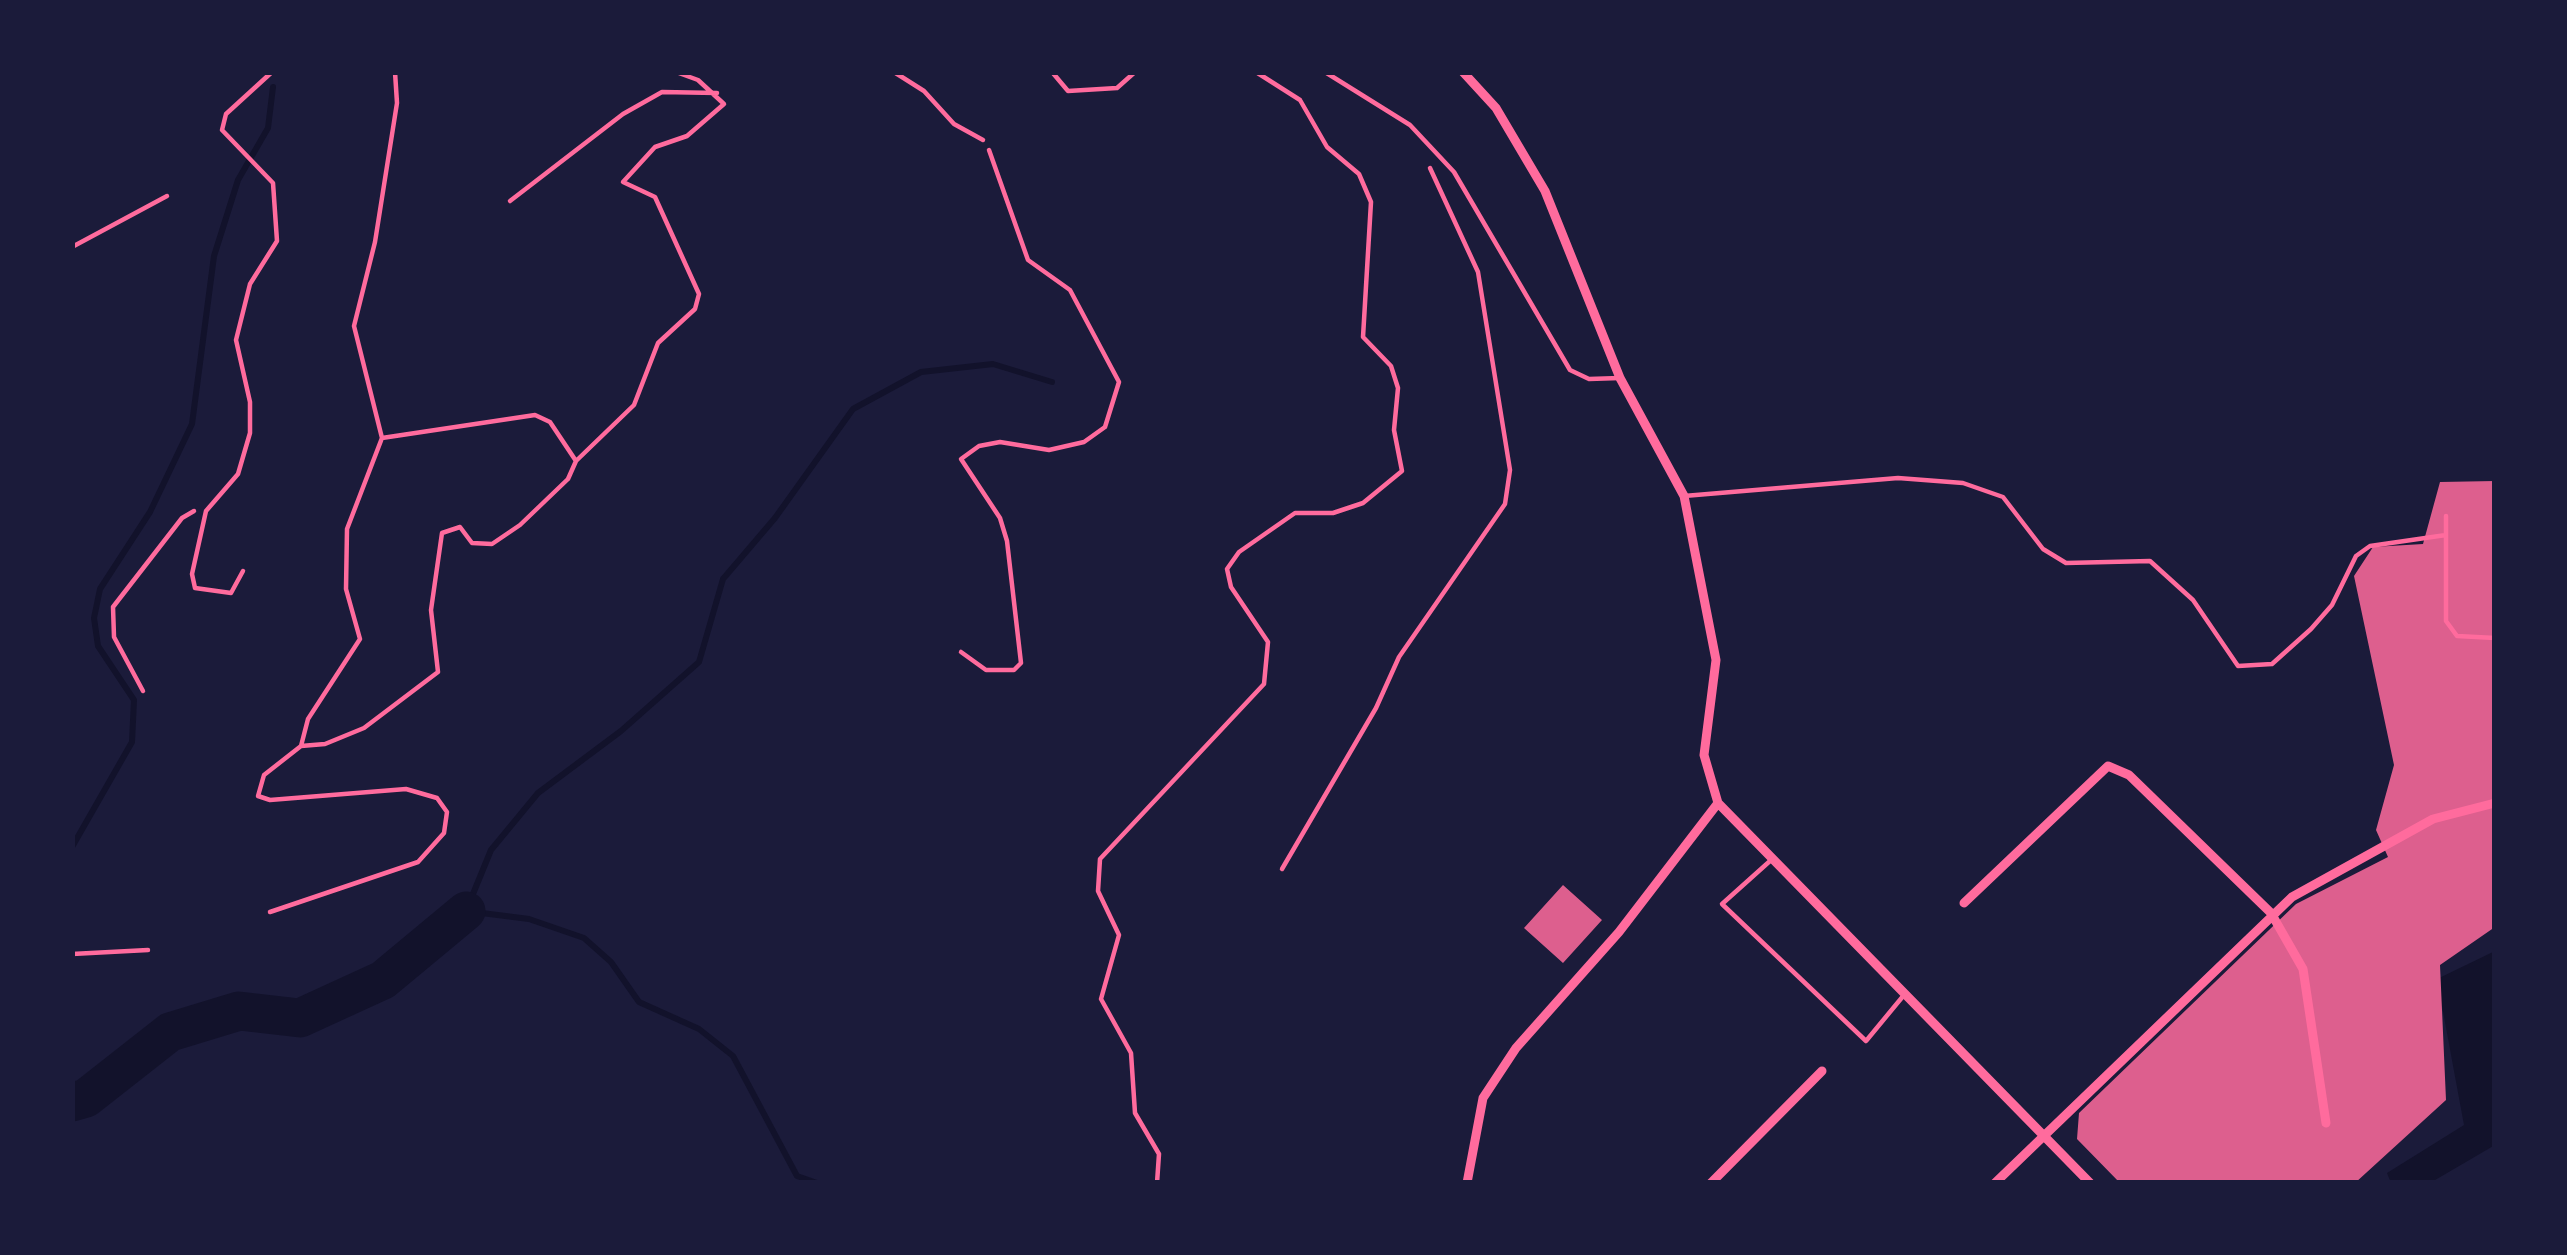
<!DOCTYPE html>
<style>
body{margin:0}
#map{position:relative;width:2567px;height:1255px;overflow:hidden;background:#1b1b3a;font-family:"Source Serif 4",serif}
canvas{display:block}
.frame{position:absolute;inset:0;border:75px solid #1b1b3a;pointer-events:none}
</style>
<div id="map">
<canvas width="2567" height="1255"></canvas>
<div class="frame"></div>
</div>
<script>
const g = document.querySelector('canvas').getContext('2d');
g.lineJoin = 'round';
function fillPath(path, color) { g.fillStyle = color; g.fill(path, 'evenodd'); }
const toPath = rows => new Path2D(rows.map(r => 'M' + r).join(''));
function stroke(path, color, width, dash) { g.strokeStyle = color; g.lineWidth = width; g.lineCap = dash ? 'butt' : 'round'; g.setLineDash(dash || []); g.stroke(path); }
fillPath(toPath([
 [2495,951,2495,1145,2430,1183,2391,1183,2387,1173,2464,1125,2437,979]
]), '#12122b');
stroke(toPath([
 [72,847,132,742,134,700,98,646,94,618,100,589,150,512,192,424,214,256,238,180,268,128,273,87],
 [817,1183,797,1176,733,1056,699,1029,639,1002,611,962,584,938,529,919,466,911,491,850,538,793,621,731,699,662,723,579,775,518,853,409,921,372,993,364,1052,382]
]), '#12122b', 6);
stroke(toPath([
 [72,1102,86,1098,170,1032,239,1011,300,1018,383,980,466,911]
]), '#12122b', 39);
fillPath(toPath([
 [2495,481,2495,927,2440,965,2446,1100,2355,1183,2120,1183,2077,1139,2079,1113,2296,904,2388,857,2376,830,2394,765,2354,576,2373,547,2423,544,2440,482],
 [1563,885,1602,920,1563,963,1524,928]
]), '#dd5f8e');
stroke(toPath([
 [961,652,986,670,1014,670,1021,663,1007,541,1000,518,961,459,979,446,1000,442,1049,450,1084,442,1105,427,1119,382,1070,290,1028,260,989,150],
 [143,691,114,637,113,607,182,518,194,511],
 [1282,869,1376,708,1399,657,1505,504,1510,470,1478,272,1430,168],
 [72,954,148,950]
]), '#ff6b9d', 4.5);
stroke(toPath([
 [894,72,924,91,954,124,983,140],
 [1052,72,1068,91,1117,88,1135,72],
 [1325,72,1410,125,1454,172,1570,370,1589,379,1620,378],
 [510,201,623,114,662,92,717,93],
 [72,247,167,196],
 [382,438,535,415,550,422,576,461,634,405,658,343,695,309,699,294,655,197,623,182,655,147,687,136,724,104,698,80,676,72],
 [1684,496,1898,478,1963,483,2003,497,2043,549,2066,563,2150,561,2193,600,2238,666,2272,664,2311,629,2332,605,2356,556,2370,546,2446,535],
 [2446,516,2446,621,2457,636,2495,638],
 [243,571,231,593,195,588,192,574,206,511,238,474,250,433,250,402,236,340,250,284,277,241,273,183,222,130,226,114,272,72],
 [301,746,325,744,364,728,438,672,431,610,442,533,460,527,472,543,492,544,520,525,568,479,576,461],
 [1770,861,1722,904,1866,1041,1904,995],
 [270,912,418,862,444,833,447,812,437,798,406,789,270,800,258,796,264,775,301,746,308,719,360,639,346,589,347,529,382,438,354,326,375,242,397,103,395,72],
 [1157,1183,1159,1154,1135,1113,1131,1053,1101,999,1119,935,1098,891,1100,859,1264,684,1268,642,1231,587,1227,569,1239,552,1295,513,1333,513,1363,503,1402,471,1394,430,1398,388,1391,366,1363,337,1371,202,1359,174,1327,147,1300,100,1256,72]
]), '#ff6b9d', 4.5);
stroke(toPath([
 [1463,72,1496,108,1545,191,1620,378,1684,496,1716,660,1704,755,1718,803,2090,1183],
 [1964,903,2108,766,2129,775,2271,913,2303,969,2326,1123],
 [1467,1183,1483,1098,1516,1048,1619,932,1718,803],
 [1711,1183,1822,1071],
 [1995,1183,2292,897,2433,819,2495,803]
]), '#ff6b9d', 9);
</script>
